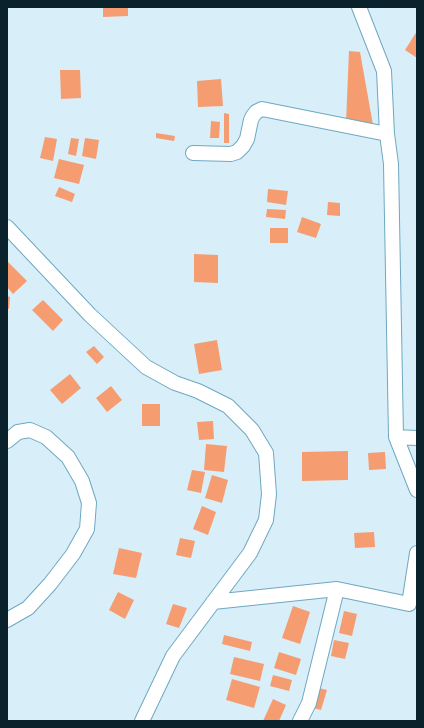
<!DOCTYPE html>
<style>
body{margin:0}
#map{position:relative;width:424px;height:728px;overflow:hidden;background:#d8eff9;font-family:"Asap Condensed",sans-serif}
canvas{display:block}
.frame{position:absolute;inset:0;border:8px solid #0a222b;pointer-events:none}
</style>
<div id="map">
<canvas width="424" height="728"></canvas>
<div class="frame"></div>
</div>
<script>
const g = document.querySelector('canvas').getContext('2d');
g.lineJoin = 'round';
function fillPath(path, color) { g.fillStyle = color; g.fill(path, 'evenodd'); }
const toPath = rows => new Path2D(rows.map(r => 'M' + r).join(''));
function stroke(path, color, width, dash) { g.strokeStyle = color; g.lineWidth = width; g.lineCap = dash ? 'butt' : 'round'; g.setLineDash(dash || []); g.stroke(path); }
fillPath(toPath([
 [103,7,128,7,128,16,103,17],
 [417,31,417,58,405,50],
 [349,51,360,52,373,125,346,123],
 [60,70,80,70,81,98,61,99],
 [221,79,223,106,198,107,197,81],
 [224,113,229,114,229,143,224,143],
 [211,121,220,122,219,138,210,138],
 [156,133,175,136,174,141,156,138],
 [45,137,57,139,53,161,40,158],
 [71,138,79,139,76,156,68,154],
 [85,138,99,140,96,159,82,156],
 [59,159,84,165,79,184,54,178],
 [59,187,75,194,72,202,55,196],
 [268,189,288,191,286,205,267,202],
 [328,202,340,203,340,216,327,215],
 [267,209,286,210,285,219,266,217],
 [302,217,321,224,316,238,297,232],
 [270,228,288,228,288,243,270,243],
 [194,254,218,255,218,283,194,282],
 [7,261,27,281,13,294,7,287],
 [7,296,10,297,9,309,7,308],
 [43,300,63,320,53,331,32,310],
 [217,340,222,370,199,374,194,344],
 [94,346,104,357,97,364,86,352],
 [70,374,81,388,62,404,50,390],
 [111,386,122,400,107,412,96,398],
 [142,404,160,404,160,426,142,426],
 [213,421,214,439,199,440,197,422],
 [206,444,227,446,224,472,204,470],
 [348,451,348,480,302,481,302,452],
 [385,452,386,469,369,470,368,453],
 [192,470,205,472,201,493,187,490],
 [212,475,228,480,222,503,205,498],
 [202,506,216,512,208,535,193,529],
 [374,532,375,547,355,548,354,533],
 [180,538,195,541,191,558,176,555],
 [119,548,142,553,136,578,113,574],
 [118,592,134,600,125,619,109,610],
 [173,604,187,608,179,628,166,624],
 [293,606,310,612,300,644,282,638],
 [344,611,357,614,352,636,339,633],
 [224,635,252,642,250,651,222,644],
 [334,640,349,643,345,659,331,656],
 [279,652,301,659,296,675,274,668],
 [234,657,264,664,260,681,230,674],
 [273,675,292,680,289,691,270,686],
 [232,679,260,687,254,708,226,700],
 [319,688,327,690,321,710,313,708],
 [273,699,286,705,279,721,263,721]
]), '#f59c71');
const minor = toPath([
 [359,7,384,71,387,134,391,164,396,437,417,438],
 [193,153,231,154,237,152,243,146,247,139,251,120,253,116,256,112,262,109,387,134],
 [7,227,90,315,146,367,175,383,198,391,228,406,252,430,266,453,269,494,266,520,250,553,173,656,142,721],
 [396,437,417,490],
 [7,441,18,432,30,430,46,437,68,457,82,481,89,503,87,529,73,554,50,584,28,608,7,620],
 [213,602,337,589,409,604,417,553],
 [300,721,309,703,337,589]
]);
stroke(minor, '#6ea8c0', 16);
stroke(minor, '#fff', 14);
</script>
